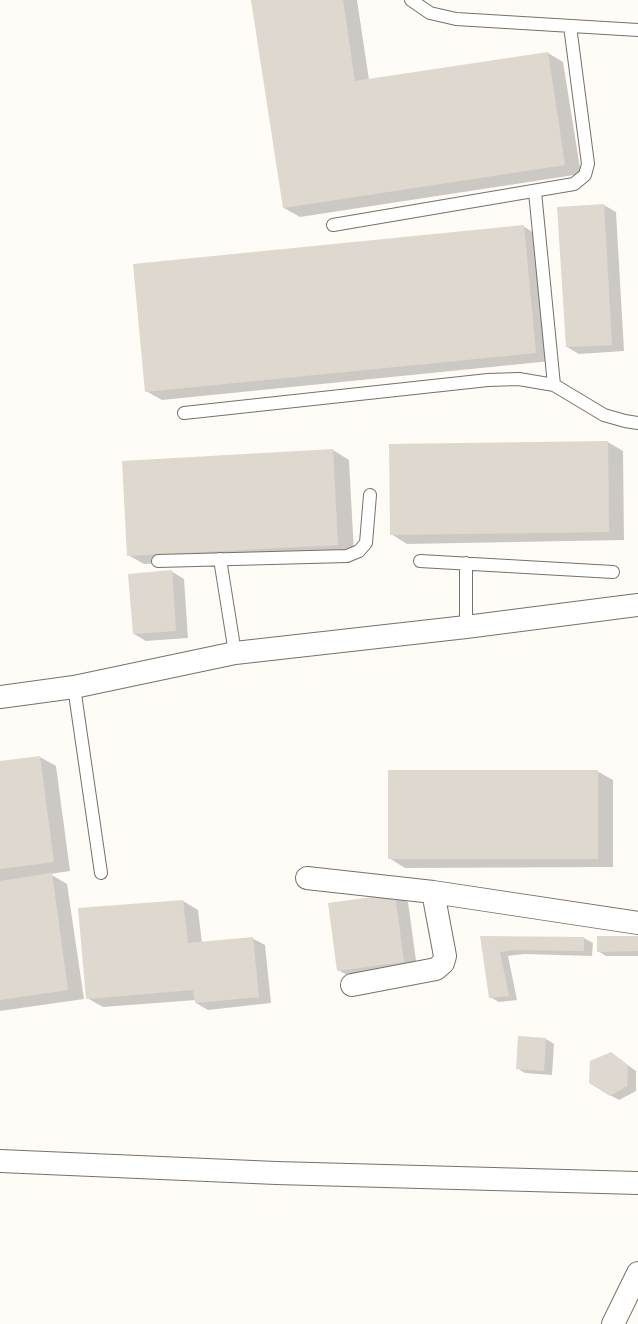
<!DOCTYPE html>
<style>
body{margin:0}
canvas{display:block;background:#fffbf6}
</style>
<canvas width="638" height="1324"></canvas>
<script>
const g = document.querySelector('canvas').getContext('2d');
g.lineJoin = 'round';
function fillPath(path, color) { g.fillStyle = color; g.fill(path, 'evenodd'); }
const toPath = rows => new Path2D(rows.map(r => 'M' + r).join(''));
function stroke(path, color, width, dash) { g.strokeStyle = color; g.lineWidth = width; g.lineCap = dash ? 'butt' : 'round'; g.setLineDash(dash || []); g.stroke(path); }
fillPath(toPath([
 [252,0,357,0,369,80,548,53,563,62,581,174,300,217,284,208],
 [604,205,616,212,624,351,579,354,567,347],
 [523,226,539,236,551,361,162,400,146,391],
 [608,442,623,451,624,540,407,544,391,534],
 [333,450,349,460,354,553,144,564,128,555],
 [171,571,184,579,188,638,146,641,134,634],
 [40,757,56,766,70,871,50,874,67,884,84,999,0,1011,0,762],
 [597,771,613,780,613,867,405,868,389,858],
 [395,895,408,902,417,968,351,977,338,970],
 [183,901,198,910,202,943,252,938,265,945,271,1003,208,1010,196,1003,196,1000,103,1007,87,998],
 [481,937,584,938,593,943,592,956,524,954,508,956,517,1000,499,1002,490,997],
 [638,937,638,956,606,956,598,951],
 [546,1039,554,1044,552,1075,525,1073,517,1068],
 [611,1053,636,1071,636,1091,619,1100,610,1095]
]), '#0003');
fillPath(toPath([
 [251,0,343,0,355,81,548,52,565,165,283,208],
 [604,204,612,345,566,347,557,207],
 [524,225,536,353,145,392,133,264],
 [608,441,609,532,390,535,389,444],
 [333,449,338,545,127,556,122,461],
 [172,570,176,631,133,634,128,574],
 [40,756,54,862,0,869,0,761],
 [388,770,598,770,598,859,388,859],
 [52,873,68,990,0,1000,0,881],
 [395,894,404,962,337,971,328,903],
 [183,900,188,943,253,937,259,997,195,1003,193,990,86,999,78,908],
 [480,936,584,937,584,951,515,950,500,952,509,996,489,998],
 [597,936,638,936,638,951,597,952],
 [518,1036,546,1038,544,1071,516,1069],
 [611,1052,628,1065,627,1086,610,1096,589,1083,590,1061]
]), '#ded8cf');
const service = toPath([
 [411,0,430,13,456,19,638,30],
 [535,192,554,385],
 [333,225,574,184,585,175,588,164,570,26],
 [184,413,488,380,519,379,554,385,604,415,625,421,638,423],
 [220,559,235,653],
 [158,561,347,556,359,551,366,543,370,495],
 [420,561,613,572],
 [466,627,466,563],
 [74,687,101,873]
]);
const minor = toPath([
 [0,697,74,687,235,653,466,627,638,605],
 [307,878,433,892,638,923],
 [352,985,436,969,443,963,445,956,433,892],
 [0,1161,276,1173,638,1183],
 [613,1324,638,1273]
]);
stroke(service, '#777169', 14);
stroke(minor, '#777169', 24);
stroke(service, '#fff', 12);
stroke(minor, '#fff', 22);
</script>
